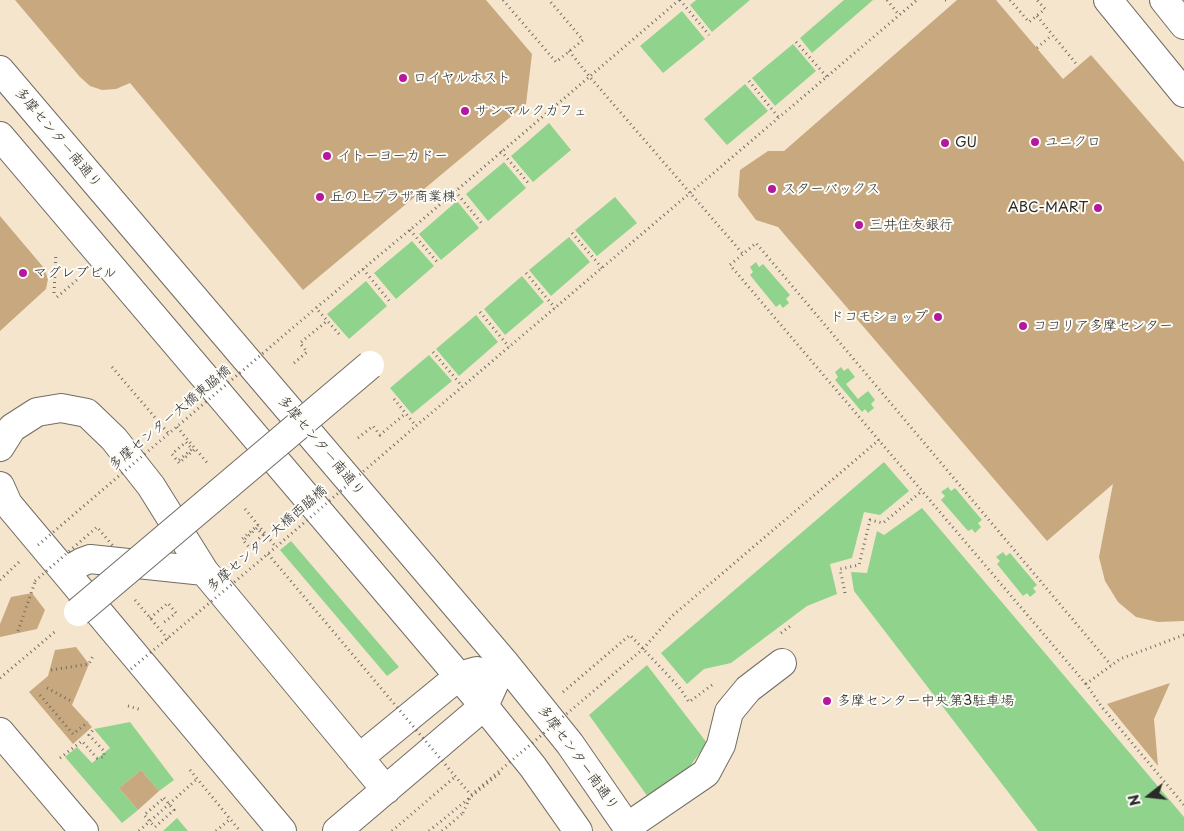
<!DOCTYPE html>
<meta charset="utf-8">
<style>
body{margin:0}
#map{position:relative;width:1184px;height:831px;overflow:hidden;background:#f6e5cd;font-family:"Playpen Sans",sans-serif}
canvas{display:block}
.north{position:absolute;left:1124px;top:771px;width:50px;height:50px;-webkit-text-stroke:4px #fdfcf7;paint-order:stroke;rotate:254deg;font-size:14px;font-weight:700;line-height:20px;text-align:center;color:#2b2b2b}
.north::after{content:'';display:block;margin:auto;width:18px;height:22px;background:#2b2b2b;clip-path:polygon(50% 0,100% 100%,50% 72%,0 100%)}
</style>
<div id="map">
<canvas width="1184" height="831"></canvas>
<div class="north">N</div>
</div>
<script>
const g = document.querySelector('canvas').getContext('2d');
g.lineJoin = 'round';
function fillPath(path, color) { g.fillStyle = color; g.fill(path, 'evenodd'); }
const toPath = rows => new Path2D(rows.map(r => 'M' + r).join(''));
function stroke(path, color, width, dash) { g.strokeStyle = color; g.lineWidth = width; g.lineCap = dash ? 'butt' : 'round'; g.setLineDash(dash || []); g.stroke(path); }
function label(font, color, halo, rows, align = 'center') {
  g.font = font + ' "Playpen Sans","Klee One",sans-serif'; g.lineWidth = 4; g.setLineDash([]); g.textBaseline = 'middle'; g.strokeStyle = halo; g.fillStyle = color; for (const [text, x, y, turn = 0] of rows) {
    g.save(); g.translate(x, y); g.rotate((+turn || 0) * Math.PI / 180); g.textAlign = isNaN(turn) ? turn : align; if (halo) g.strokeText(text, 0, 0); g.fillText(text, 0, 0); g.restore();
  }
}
fillPath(toPath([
 [696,0,750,0,712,32,690,5],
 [844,0,873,0,812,53,800,38],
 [682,11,705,39,663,73,640,46],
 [793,44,816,71,775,106,752,78],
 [745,84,768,111,727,145,704,119],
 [549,123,571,150,533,182,511,156],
 [504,162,526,188,488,221,466,194],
 [615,197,637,223,597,256,575,230],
 [457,201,479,228,441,260,419,234],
 [569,237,590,262,551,296,529,270],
 [412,241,434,266,396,299,374,273],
 [756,262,759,267,763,264,790,295,786,299,789,303,783,308,780,304,776,307,750,275,753,272,750,267],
 [522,276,544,302,505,335,484,309],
 [366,281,387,306,349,339,327,314],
 [476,315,498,342,459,376,436,349],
 [429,355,452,381,412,414,390,388],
 [841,367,844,371,848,368,855,377,846,384,858,399,868,391,875,400,871,404,874,408,868,413,865,409,862,412,835,380,838,377,835,372],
 [884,462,909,491,880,515,864,512,852,558,830,564,837,594,807,606,731,663,704,669,687,684,661,653],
 [948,487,951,491,955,488,982,520,978,523,981,527,975,533,972,529,968,531,941,500,945,496,941,492],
 [922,508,1184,817,1184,831,1038,831,854,591,851,572,867,573,877,531,884,535],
 [291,541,399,667,387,676,280,550],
 [1003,552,1006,556,1010,553,1037,585,1033,588,1036,592,1030,597,1027,593,1023,596,997,564,1000,561,996,557],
 [647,665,707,743,688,769,648,797,589,715],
 [130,722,174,780,159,791,141,770,119,788,138,810,122,823,65,757,77,747,92,763,110,748,94,729],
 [177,818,188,831,163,831]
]), '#90d38c');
fillPath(toPath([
 [15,0,486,0,532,54,526,104,303,290,130,83,116,89,102,90,90,86,80,77],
 [957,0,996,0,1063,79,1091,55,1184,162,1184,621,1158,622,1136,617,1118,602,1105,581,1099,557,1113,484,1047,541,778,227,756,220,738,196,740,170,768,151,784,151],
 [0,216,44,268,48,279,46,289,0,331],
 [32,593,45,610,37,629,0,637,0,624,11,597],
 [76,647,89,664,72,705,92,727,73,744,29,692,48,676,55,650],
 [1170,683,1154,719,1158,766,1107,704],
 [141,770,159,791,138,810,119,788]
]), '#c8a87e');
const minor = toPath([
 [1108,0,1184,93],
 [1164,0,1184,25],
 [0,70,504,662,570,744,630,831],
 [0,136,484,706,533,767,578,831],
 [0,447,12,428,37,412,61,408,87,413,114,439,151,486,204,571,386,790],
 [0,486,8,504,282,831],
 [65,572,82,562,90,559,204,571],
 [0,732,84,831],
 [359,758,459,676,477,671],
 [627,827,706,773,721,745,729,712,748,689,782,663],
 [337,831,484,706,504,662]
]);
stroke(minor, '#726c64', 30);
stroke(toPath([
 [503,0,556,62,583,40,549,0],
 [680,0,709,35],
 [887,0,899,15],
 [945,0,946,0],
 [1010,0,1029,22,1045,9,1037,0],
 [1037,16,1078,66],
 [796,42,827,77],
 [1037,48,1052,35],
 [569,51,589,76,743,254],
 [749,81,779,118],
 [501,151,530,185],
 [455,191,483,225],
 [410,230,438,263],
 [572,233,602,268],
 [363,269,391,303],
 [526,273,555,308],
 [54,293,56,253],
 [57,297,78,279],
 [480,312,509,347],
 [339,334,316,308,423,219,679,0],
 [433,352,462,386],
 [294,363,307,352,300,343,327,321],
 [112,367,169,434],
 [394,399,416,426,917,0],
 [177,427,209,465],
 [358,438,373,426,380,435,406,413],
 [179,460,192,449,186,442,172,454,179,463,195,449],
 [245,509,276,547],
 [245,539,257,528,263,535,249,547,242,539,258,525],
 [0,580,19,562],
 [845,593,840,569,859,565,870,520,883,523,922,491],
 [135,600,168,639],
 [150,618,168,603,176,613,163,623],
 [18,631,35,582],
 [781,633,793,624],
 [1184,635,1120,659,1086,684,1101,706,1184,805],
 [643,649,671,617,879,440],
 [51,670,89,664,94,654],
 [0,678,57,630],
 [1086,684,730,265,756,243,1111,665],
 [47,688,73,702],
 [563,692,630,635,679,687,689,702,712,685],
 [40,695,73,734,88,722],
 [128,706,142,710],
 [60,758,82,741,97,758,104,757,104,751,89,735,94,729],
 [190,770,240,831],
 [164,798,174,810,155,827,144,815,164,798],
 [139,831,197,779],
 [216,831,230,819],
 [392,831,456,776],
 [429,831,500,773],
 [442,831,463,813]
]), '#726c64', 3, [1, 4]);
stroke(minor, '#fff', 28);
const minorBridge = toPath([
 [78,612,370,365]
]);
stroke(minorBridge, '#726c64', 30, []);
stroke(toPath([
 [38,545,316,308],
 [268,554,471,795],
 [35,581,97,527,113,546],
 [131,669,276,547,416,426],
 [463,813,471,795,643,649]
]), '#726c64', 3, [1, 4]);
stroke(minorBridge, '#fff', 28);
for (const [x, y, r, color] of [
 [403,78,5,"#b5179e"],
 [465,111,5,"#b5179e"],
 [1035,142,5,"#b5179e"],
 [945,143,5,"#b5179e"],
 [327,156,5,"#b5179e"],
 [772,189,5,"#b5179e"],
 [320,197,5,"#b5179e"],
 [1098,208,5,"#b5179e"],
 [859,225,5,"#b5179e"],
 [23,273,5,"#b5179e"],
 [938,317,5,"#b5179e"],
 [1023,326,5,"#b5179e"],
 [827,701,5,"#b5179e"]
]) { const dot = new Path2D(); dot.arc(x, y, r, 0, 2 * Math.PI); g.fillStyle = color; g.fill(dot); stroke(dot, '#fdfcf7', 2); }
label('14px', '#2b2b2b', '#fdfcf7', [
 ["ロイヤルホスト",413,78],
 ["サンマルクカフェ",475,111],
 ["ユニクロ",1045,142],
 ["GU",955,143],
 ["イトーヨーカドー",337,156],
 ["スターバックス",782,189],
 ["丘の上プラザ商業棟",330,197],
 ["ABC-MART",1088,208,"right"],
 ["三井住友銀行",869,225],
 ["マグレブビル",33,273],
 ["ドコモショップ",928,317,"right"],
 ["ココリア多摩センター",1033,326],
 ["多摩センター中央第3駐車場",837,701]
], 'left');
label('14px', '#2b2b2b', '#fdfcf7', [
 ["多摩センター南通り",58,138,50],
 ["多摩センター大橋東脇橋",170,418,-40],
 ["多摩センター南通り",321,446,50],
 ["多摩センター大橋西脇橋",267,539,-41],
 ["多摩センター南通り",578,758,54]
]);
</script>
